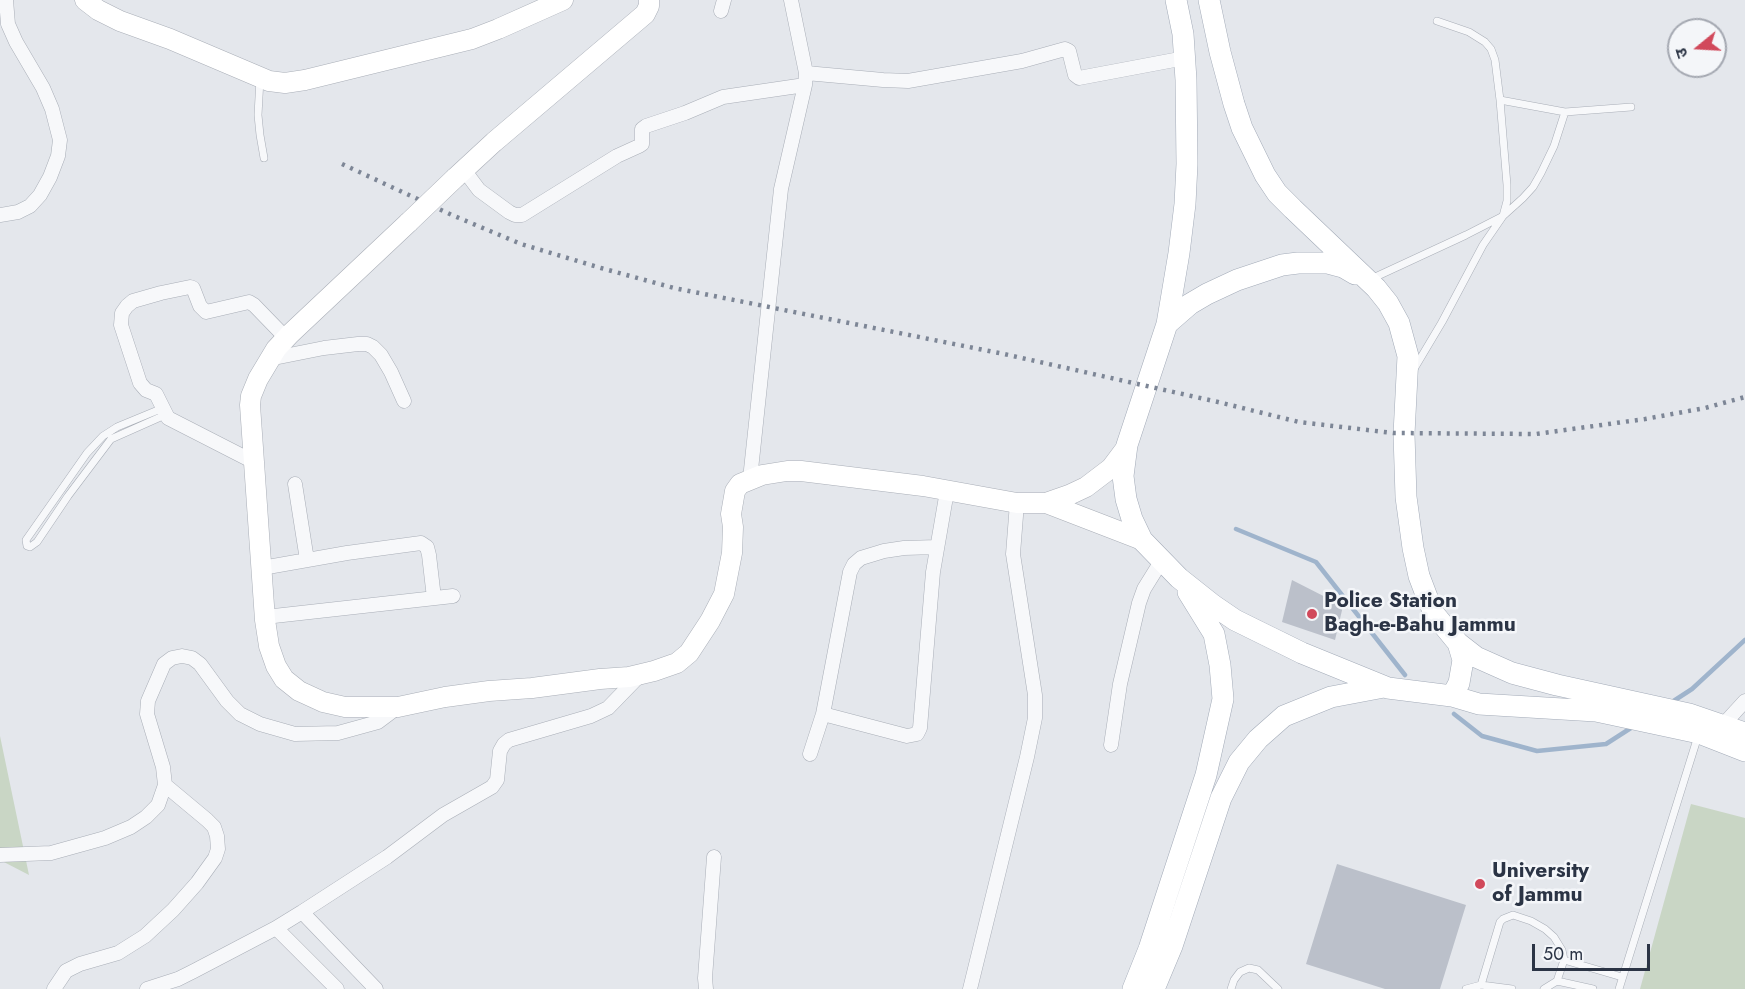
<!DOCTYPE html>
<meta charset="utf-8">
<style>
body{margin:0}
#map{position:relative;width:1745px;height:989px;overflow:hidden;background:#e4e7ec;font-family:Jost,"Noto Sans Devanagari",sans-serif}
canvas{display:block}
.north{position:absolute;left:1667px;top:18px;width:60px;height:60px;box-sizing:border-box;background:#f4f6f9;border:2px solid #a4a8b1;border-radius:50%;rotate:252deg;font-size:16px;font-weight:700;line-height:24px;text-align:center;color:#2b3445}
.north::after{content:'';display:block;margin:auto;width:21px;height:27px;background:#d1495b;clip-path:polygon(50% 0,100% 100%,50% 72%,0 100%)}
.scale{position:absolute;left:1532px;top:944px;width:118px;height:27px;box-sizing:border-box;border:3px solid #2b3445;border-top:0;padding-left:8px;font-size:18px;line-height:21px;white-space:nowrap;color:#2b3445;-webkit-text-stroke:4px #f4f6f9;paint-order:stroke}
</style>
<div id="map">
<canvas width="1745" height="989"></canvas>
<div class="north">उ</div>
<div class="scale">50 m</div>
</div>
<script>
const g = document.querySelector('canvas').getContext('2d');
g.lineJoin = 'round';
function fillPath(path, color) { g.fillStyle = color; g.fill(path, 'evenodd'); }
const toPath = rows => new Path2D(rows.map(r => 'M' + r).join(''));
function stroke(path, color, width, dash) { g.strokeStyle = color; g.lineWidth = width; g.lineCap = dash ? 'butt' : 'round'; g.setLineDash(dash || []); g.stroke(path); }
function label(font, color, halo, rows, align = 'center') {
  g.font = font + ' Jost,sans-serif'; g.lineWidth = 5; g.setLineDash([]); g.textBaseline = 'middle'; g.strokeStyle = halo; g.fillStyle = color; for (const [text, x, y, turn = 0] of rows) {
    g.save(); g.translate(x, y); g.rotate((+turn || 0) * Math.PI / 180); g.textAlign = isNaN(turn) ? turn : align; if (halo) g.strokeText(text, 0, 0); g.fillText(text, 0, 0); g.restore();
  }
}
fillPath(toPath([
 [0,736,29,875,0,860],
 [1691,804,1745,818,1745,989,1640,989]
]), '#c9d6c5');
stroke(toPath([
 [1236,529,1316,562,1405,675],
 [1672,702,1692,689,1745,640],
 [1454,714,1482,736,1537,751,1606,744,1634,726]
]), '#9fb4cc', 4.5);
fillPath(toPath([
 [1292,580,1343,606,1335,640,1282,622],
 [1337,864,1466,905,1440,989,1385,989,1306,964]
]), '#bbc0ca');
const lane = toPath([
 [260,79,258,115,260,135,264,158],
 [1565,112,1631,107],
 [1371,279,1466,235,1503,216,1507,201,1507,185,1500,100],
 [1414,369,1442,322,1483,245,1503,216,1523,198,1533,187,1541,173,1554,146,1565,112,1500,100,1495,60,1491,49,1485,42,1469,32,1437,21],
 [163,408,117,427,103,436,87,453,26,540,27,546,30,547,37,542,68,496,111,439,165,415],
 [1564,960,1622,977],
 [1557,981,1593,989],
 [1481,985,1500,922,1503,919,1513,915,1531,921,1545,929,1554,937,1562,950,1564,960,1557,981,1544,989],
 [1231,989,1234,980,1240,972,1249,968,1258,970,1278,989],
 [1466,989,1481,985,1512,989],
 [1619,989,1698,736]
]);
const street = toPath([
 [791,0,806,73,883,80,908,81,1022,61,1065,49,1069,51,1075,75,1079,78,1185,58],
 [721,11,724,0],
 [464,170,479,190,509,212,515,215,522,215,617,156,639,146,642,144,642,129,646,126,685,113,723,97,805,85],
 [0,215,18,212,30,206,40,195,50,177,58,156,60,140,52,109,43,88,16,42,8,24,6,0],
 [269,359,324,348,358,344,367,344,373,347,381,355,391,372,404,401],
 [254,462,168,418,156,394,146,390,140,383,121,325,122,313,127,306,133,301,161,293,190,287,193,288,200,306,206,312,249,302,254,305,286,338],
 [750,479,781,189,805,85,806,73],
 [295,484,307,560],
 [262,568,347,553,421,543,427,547,429,555,434,598],
 [265,617,453,596],
 [823,714,907,736,917,734,920,728,933,572,947,491],
 [1723,725,1745,701],
 [1111,745,1120,684,1139,603,1144,589,1162,560],
 [810,754,823,714,850,572,854,564,861,558,884,551,904,548,937,547],
 [0,855,51,853,105,838,131,827,146,817,158,805,165,785,163,767,147,714,148,701,164,664,172,658,182,656,192,658,200,664,227,701,240,714,260,724,295,734,338,733,378,722,398,707],
 [302,912,376,989],
 [276,928,337,989],
 [54,989,66,971,80,964,118,953,145,936,173,910,197,883,215,858,218,849,217,836,214,827,207,820,165,785],
 [147,989,178,979,194,971,276,928,302,912,387,857,443,815,492,787,497,780,500,751,504,744,509,740,591,716,608,708,641,674],
 [706,989,705,978,714,857],
 [970,989,1027,757,1035,718,1035,695,1013,554,1017,503]
]);
const secondary = toPath([
 [85,0,98,10,120,21,170,39,269,81,285,83,305,80,472,39,498,29,563,0],
 [455,178,494,142,645,14,649,6,649,0],
 [409,222,290,334,276,349,258,379,251,396,250,405,265,620,269,646,276,666,284,679,299,691,323,702,345,707,398,707,445,697,489,691,532,688,600,679,629,677,654,671,677,663,689,653,710,621,724,594,732,553,733,527,731,514,735,491,740,484,762,475,787,471,801,471,923,486,1017,503,1046,503,1069,495,1086,487,1111,468,1126,448],
 [1046,503,1142,540]
]);
const primary = toPath([
 [1176,0,1183,34,1186,80,1187,164,1185,204,1179,253,1167,324,1127,445,1123,476,1126,499,1132,519,1142,540,1179,578,1213,605,1235,620,1302,653,1388,688,1452,696,1479,704,1596,711,1699,733,1745,751],
 [1209,0,1220,52,1234,104,1242,128,1265,175,1277,193,1293,209,1376,288,1388,303,1399,323,1408,356,1404,434,1406,497,1413,548,1419,576,1427,597,1435,615,1458,643,1476,657,1512,673,1557,685,1689,714,1745,733],
 [1167,324,1190,304,1207,294,1237,280,1282,265,1298,263,1328,263,1343,267,1355,274],
 [1452,696,1459,683,1463,660,1458,643],
 [1133,989,1149,949,1206,775,1223,699,1220,665,1214,634,1188,592],
 [1154,989,1172,946,1221,798,1239,762,1258,739,1284,716,1331,697,1384,687]
]);
stroke(lane, '#a9aeb7', 8);
stroke(street, '#a9aeb7', 15);
stroke(secondary, '#a9aeb7', 21);
stroke(primary, '#a3abb8', 22);
stroke(lane, '#f7f8fa', 7);
stroke(street, '#f7f8fa', 14);
stroke(secondary, '#fff', 20);
stroke(primary, '#fff', 21);
stroke(toPath([
 [342,164,452,215,521,244,601,268,674,288,1004,354,1218,402,1299,422,1393,433,1536,434,1645,419,1705,408,1745,397]
]), '#7d8696', 4.5, [3, 6]);
const secondaryBridge = toPath([
 [409,222,455,178]
]);
stroke(secondaryBridge, '#a9aeb7', 21, []);
stroke(secondaryBridge, '#fff', 20);
for (const [x, y, r, color] of [
 [1312,614,6,"#d1495b"],
 [1480,884,6,"#d1495b"]
]) { const dot = new Path2D(); dot.arc(x, y, r, 0, 2 * Math.PI); g.fillStyle = color; g.fill(dot); stroke(dot, '#f4f6f9', 2); }
label('bold 21px', '#2b3445', '#f4f6f9', [
 ["Police Station",1324,602],
 ["Bagh-e-Bahu Jammu",1324,626],
 ["University",1492,872],
 ["of Jammu",1492,896]
], 'left');
</script>
